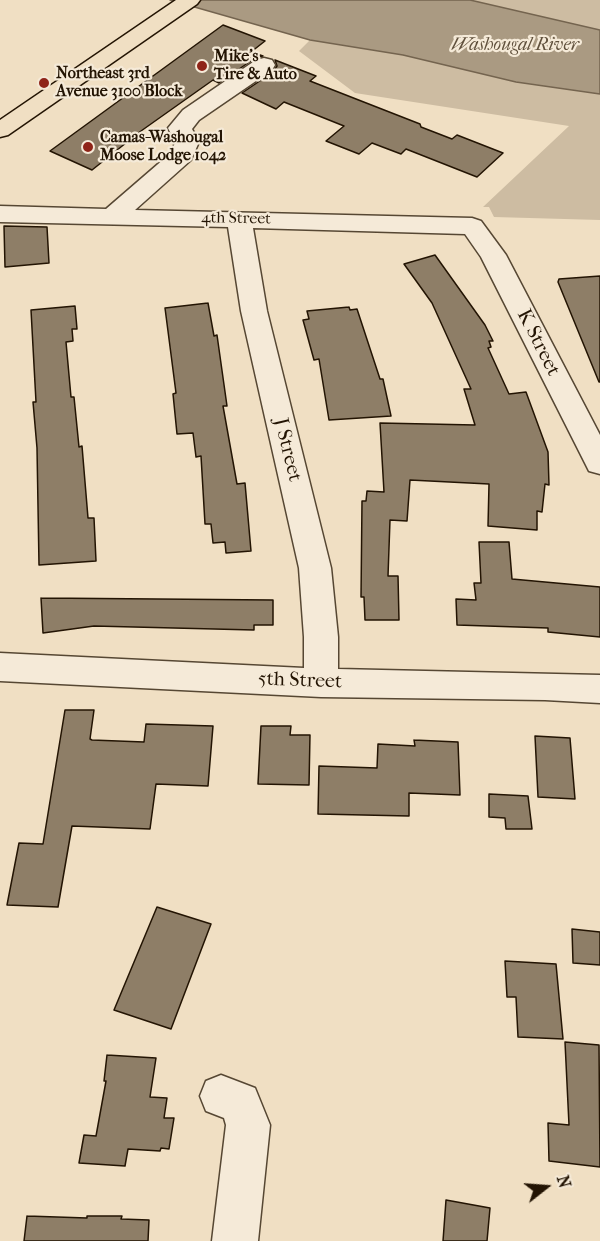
<!DOCTYPE html>
<style>
body{margin:0}
#map{position:relative;width:600px;height:1241px;overflow:hidden;background:#f0dfc3;font-family:"IM FELL French Canon",serif}
canvas{display:block}
.north{position:absolute;left:516px;top:1157px;width:60px;height:60px;-webkit-text-stroke:4px #f5ead8;paint-order:stroke;rotate:73deg;font-size:16px;font-weight:700;line-height:24px;text-align:center;color:#231403}
.north::after{content:'';display:block;margin:auto;width:21px;height:27px;background:#231403;clip-path:polygon(50% 0,100% 100%,50% 72%,0 100%)}
</style>
<div id="map">
<canvas width="600" height="1241"></canvas>
<div class="north">N</div>
</div>
<script>
const g = document.querySelector('canvas').getContext('2d');
g.lineJoin = 'round';
function fillPath(path, color) { g.fillStyle = color; g.fill(path, 'evenodd'); }
const toPath = rows => new Path2D(rows.map(r => 'M' + r).join(''));
function stroke(path, color, width, dash) { g.strokeStyle = color; g.lineWidth = width; g.lineCap = dash ? 'butt' : 'round'; g.setLineDash(dash || []); g.stroke(path); }
function label(font, color, halo, rows, align = 'center') {
  g.font = font + ' "IM FELL French Canon",serif'; g.lineWidth = 4.5; g.setLineDash([]); g.textBaseline = 'middle'; g.strokeStyle = halo; g.fillStyle = color; for (const [text, x, y, turn = 0] of rows) {
    g.save(); g.translate(x, y); g.rotate((+turn || 0) * Math.PI / 180); g.textAlign = isNaN(turn) ? turn : align; if (halo) g.strokeText(text, 0, 0); g.fillText(text, 0, 0); g.restore();
  }
}
fillPath(toPath([
 [470,0,600,0,600,30,533,15],
 [310,40,403,55,516,82,600,94,600,220,494,217,489,207,483,207,569,126,355,93,299,51]
]), '#cdbca2');
const water = toPath([
 [170,0,470,0,600,30,600,94,516,82,403,55,310,40,170,0]
]);
fillPath(water, '#aa9a82');
stroke(water, '#74644f', 1.5);
const building = toPath([
 [223,25,265,41,251,52,263,56,255,58,219,83,213,80,141,131,92,170,50,151,223,25],
 [275,60,316,76,310,81,420,124,421,127,452,139,457,135,503,153,477,177,406,149,401,154,372,143,359,154,326,141,344,126,284,102,276,109,242,93,273,72,277,66,275,60],
 [4,226,47,227,49,263,5,267,4,226],
 [435,255,485,325,493,341,489,341,491,347,488,348,509,394,526,392,548,452,549,485,545,484,542,512,537,511,537,530,488,526,489,484,410,480,407,521,390,520,388,576,398,576,399,620,365,620,364,597,361,597,362,501,366,501,367,491,384,492,380,423,475,425,464,389,471,389,432,303,404,264,435,255],
 [600,276,600,382,599,382,558,282,559,279,600,276],
 [208,303,214,336,217,335,227,406,223,406,237,484,245,483,251,551,226,553,225,542,213,543,211,524,205,524,201,456,196,457,193,433,177,434,173,394,176,393,165,308,208,303],
 [75,306,77,329,72,329,73,341,66,342,71,397,74,397,79,447,82,446,88,518,94,518,96,561,39,565,37,448,33,402,36,402,31,310,75,306],
 [349,307,350,310,357,309,380,379,383,379,391,416,329,420,319,359,314,360,303,320,309,319,307,311,349,307],
 [479,542,509,542,512,579,600,587,600,637,548,632,548,628,457,625,456,599,476,600,474,583,481,583,479,542],
 [41,598,273,600,273,625,254,625,254,630,94,626,43,633,41,598],
 [65,710,94,710,90,739,92,740,144,742,146,724,213,726,208,786,156,784,150,829,72,826,58,907,7,905,19,843,43,844,65,710],
 [261,726,291,726,290,735,310,735,309,785,258,784,261,726],
 [535,736,570,738,575,799,538,797,535,736],
 [414,740,458,742,460,795,409,793,409,816,318,814,319,766,377,768,378,744,415,746,414,740],
 [489,794,528,796,532,829,506,829,505,818,489,817,489,794],
 [157,907,211,924,171,1029,114,1010,157,907],
 [572,929,600,932,600,965,573,963,572,929],
 [505,961,556,964,563,1039,518,1037,516,997,507,997,505,961],
 [565,1042,599,1045,600,1167,549,1161,548,1123,569,1125,565,1042],
 [107,1055,156,1058,150,1097,167,1098,164,1118,174,1118,169,1149,161,1148,160,1151,128,1149,125,1166,79,1163,84,1135,96,1136,106,1081,104,1081,107,1055],
 [446,1200,490,1208,487,1241,443,1241,446,1200],
 [27,1216,87,1218,87,1216,122,1216,121,1219,149,1220,148,1241,24,1241,27,1216]
]);
fillPath(building, '#8e7e67');
stroke(building, '#231403', 1.5);
const minor = toPath([
 [264,58,272,60,275,65,272,70,199,120,192,129,199,142,191,160,135,210,472,218,481,221,506,255,600,435,600,474,589,471,585,463,481,257,465,234,253,228,267,311,331,568,338,637,338,669,600,675,600,703,545,700,321,697,0,681,0,653,304,668,304,637,299,568,241,311,228,227,0,222,0,206,106,209,172,152,175,142,168,128,183,110,256,60,264,58],
 [221,1075,255,1088,270,1125,258,1241,212,1241,226,1125,224,1118,206,1111,200,1096,206,1081,221,1075]
]);
const major = toPath([
 [176,0,200,0,197,4,8,135,0,137,0,120,176,0]
]);
stroke(minor, '#564733', 3);
stroke(major, '#231403', 3);
fillPath(minor, '#f5ead8');
fillPath(major, '#f0dfc3');
for (const [x, y, r, color] of [
 [202,66,6,"#8f2418"],
 [44,83,6,"#8f2418"],
 [88,147,6,"#8f2418"]
]) { const dot = new Path2D(); dot.arc(x, y, r, 0, 2 * Math.PI); g.fillStyle = color; g.fill(dot); stroke(dot, '#f5ead8', 2); }
label('bold 16px', '#231403', '#f5ead8', [
 ["Mike's",214,57],
 ["Tire & Auto",214,75],
 ["Northeast 3rd",56,74],
 ["Avenue 3100 Block",56,92],
 ["Camas-Washougal",100,138],
 ["Moose Lodge 1042",100,156]
], 'left');
label('16px', '#231403', '#f5ead8', [
 ["4th Street",236,219,1]
]);
label('italic 18px', '#60503c', '#f5ead8', [
 ["Washougal River",515,46]
]);
label('20px', '#231403', '#f5ead8', [
 ["K Street",538,343,63],
 ["J Street",287,450,76],
 ["5th Street",300,681,2]
]);
</script>
